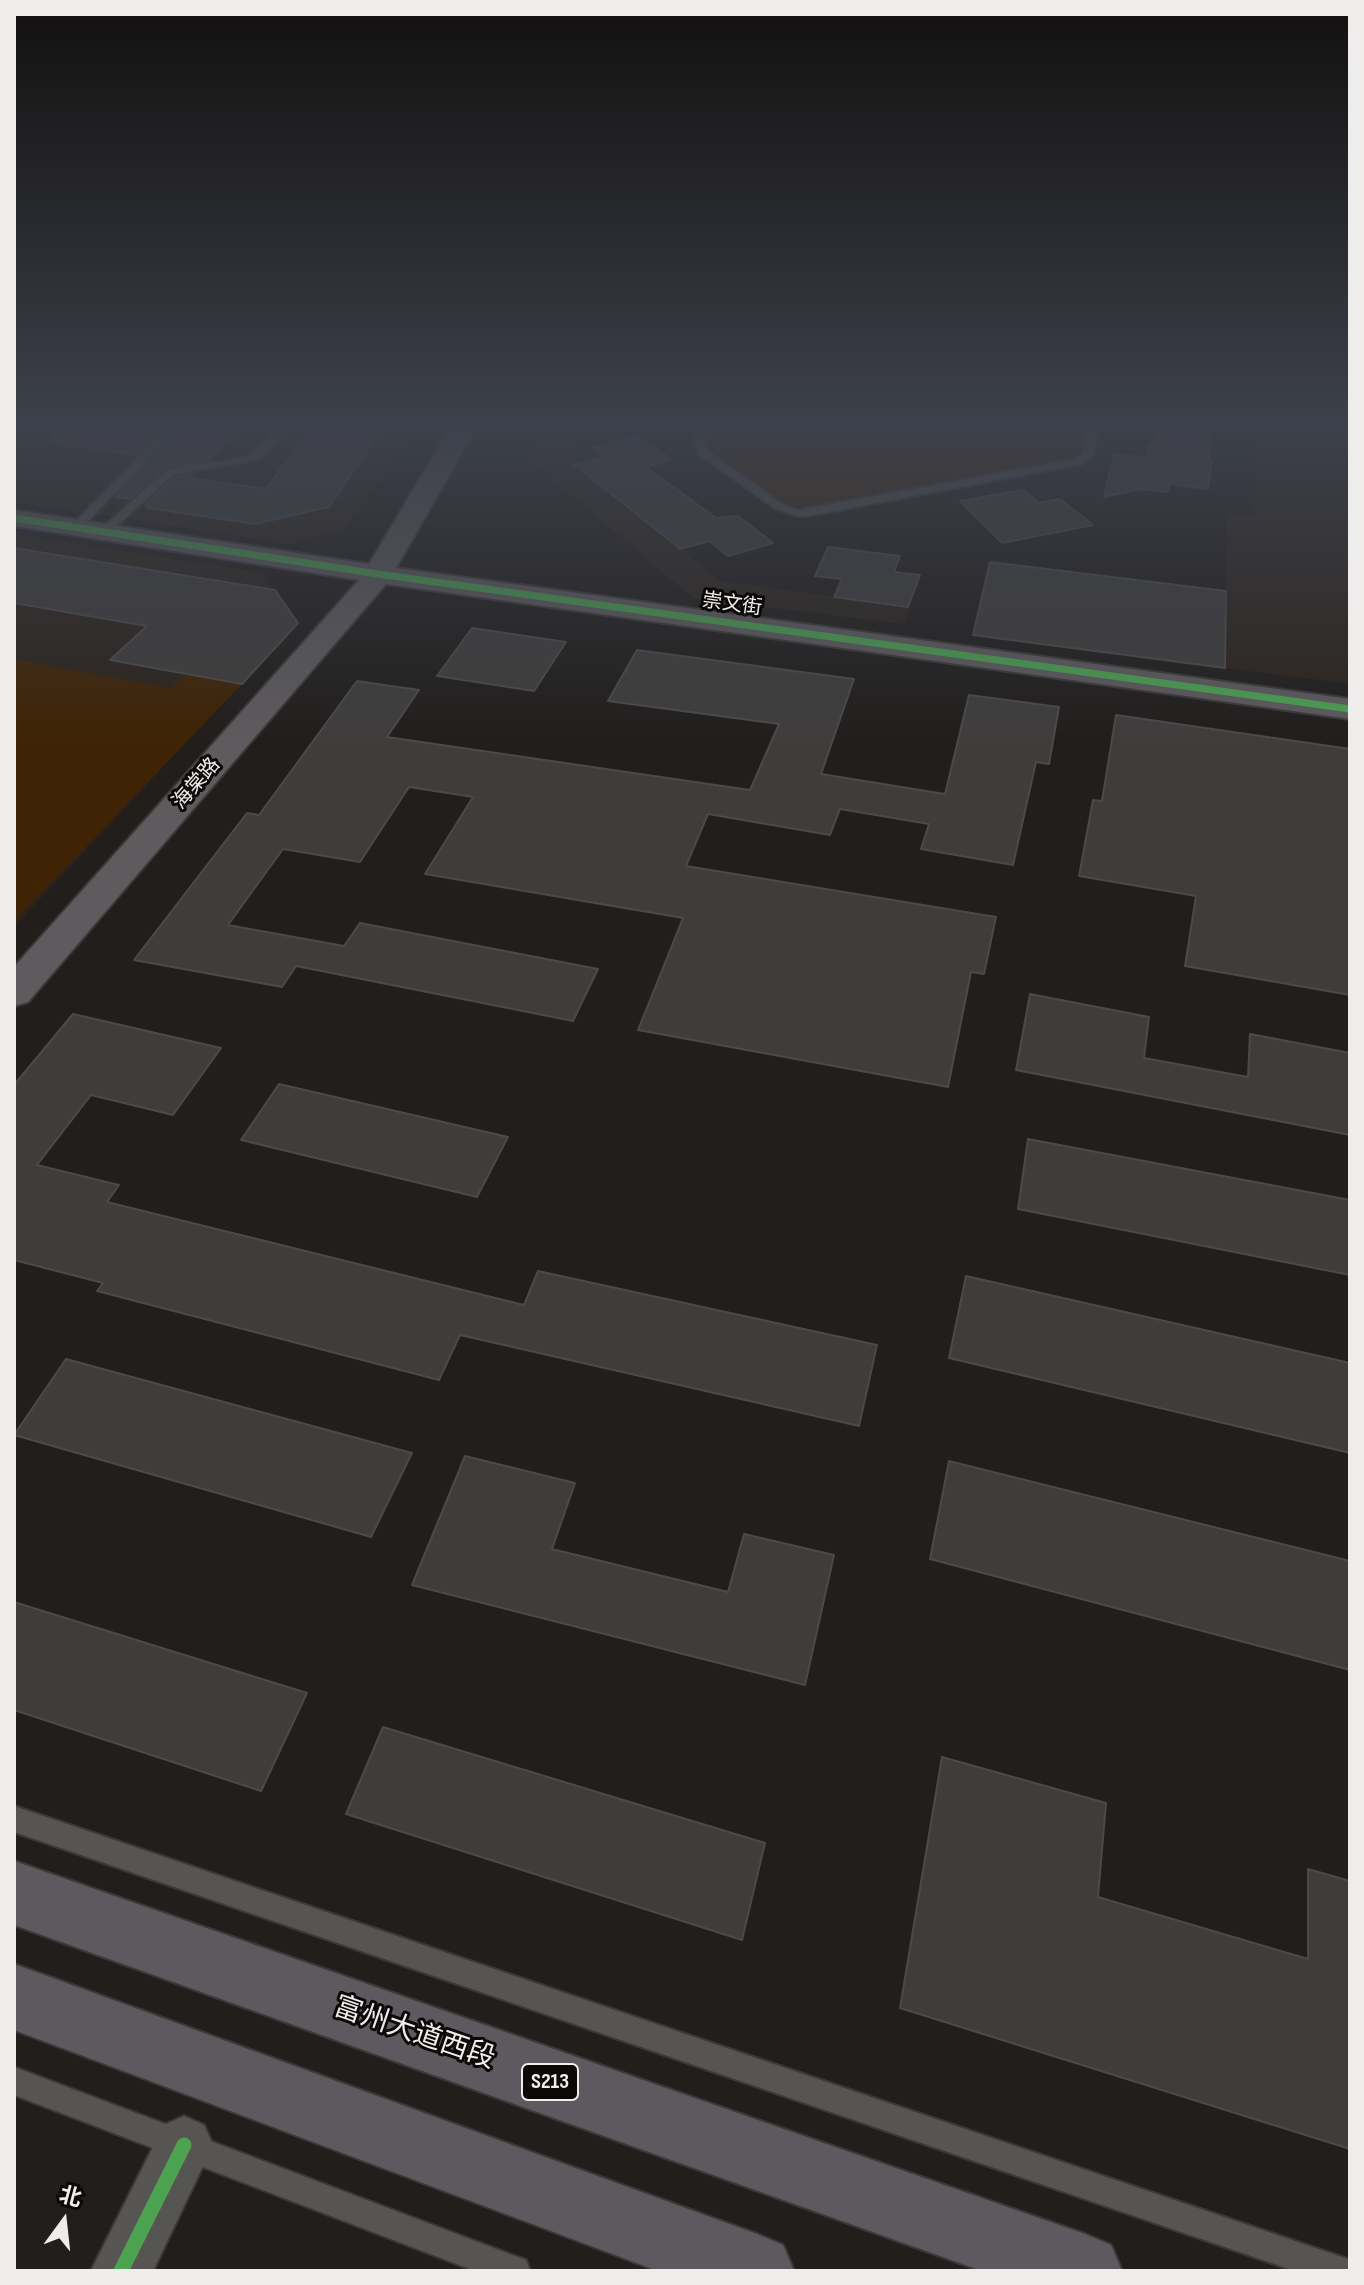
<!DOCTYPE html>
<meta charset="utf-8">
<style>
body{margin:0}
#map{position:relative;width:1364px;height:2285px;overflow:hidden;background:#211e1c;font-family:"Sofia Sans Condensed","Noto Sans SC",sans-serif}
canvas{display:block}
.frame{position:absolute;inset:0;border:16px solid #efedeb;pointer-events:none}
.north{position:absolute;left:24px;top:2181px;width:80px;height:80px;-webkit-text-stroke:6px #0a0908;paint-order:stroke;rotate:15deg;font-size:22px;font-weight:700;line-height:32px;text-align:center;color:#efedeb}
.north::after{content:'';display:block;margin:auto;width:28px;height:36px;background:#efedeb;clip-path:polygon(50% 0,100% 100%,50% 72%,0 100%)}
</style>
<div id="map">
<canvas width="1364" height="2285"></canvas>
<div class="frame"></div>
<div class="north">北</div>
</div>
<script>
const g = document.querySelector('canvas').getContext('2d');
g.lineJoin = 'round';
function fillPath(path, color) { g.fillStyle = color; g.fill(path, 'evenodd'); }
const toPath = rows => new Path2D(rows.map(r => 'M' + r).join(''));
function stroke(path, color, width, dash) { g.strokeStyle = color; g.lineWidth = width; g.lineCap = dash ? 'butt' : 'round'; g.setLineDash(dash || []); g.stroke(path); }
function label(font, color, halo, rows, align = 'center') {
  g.font = font + ' "Sofia Sans Condensed","Noto Sans SC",sans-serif'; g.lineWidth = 6; g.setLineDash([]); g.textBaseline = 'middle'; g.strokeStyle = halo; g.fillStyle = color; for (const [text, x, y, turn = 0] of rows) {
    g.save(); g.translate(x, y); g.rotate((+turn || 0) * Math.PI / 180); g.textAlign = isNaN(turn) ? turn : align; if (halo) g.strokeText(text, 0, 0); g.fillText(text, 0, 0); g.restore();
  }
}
fillPath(toPath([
 [14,425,416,425,344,530,289,544,14,502],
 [546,425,579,425,565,457,720,581,909,607,904,624,693,598,528,459],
 [1256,425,1350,425,1350,684,1225,668,1227,514,1254,516],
 [14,534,262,573,298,623,14,927]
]), '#2b231c');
fillPath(toPath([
 [710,425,1087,425,1081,453,1074,458,808,509,785,504,710,452,705,441],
 [14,659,171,688,186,674,242,684,14,921]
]), '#3f2304');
const building = toPath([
 [54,425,166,425,137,455,53,443,54,425],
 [184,425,246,425,208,460,188,461,164,468,130,499,115,497,184,425],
 [313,425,385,425,329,507,255,524,148,508,145,505,174,478,192,475,189,478,266,489,313,425],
 [1157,425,1211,425,1209,460,1212,460,1208,489,1169,484,1168,492,1140,489,1104,497,1114,454,1146,458,1149,444,1155,445,1157,425],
 [639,436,672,460,646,467,716,518,738,516,773,543,728,556,709,541,680,549,574,464,603,457,591,448,639,436],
 [1023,490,1039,503,1060,499,1093,525,1002,543,960,501,1023,490],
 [828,547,900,556,894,572,920,575,908,607,834,597,842,579,815,576,828,547],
 [14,548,275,590,298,623,242,684,110,660,147,626,14,603,14,548],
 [990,562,1226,591,1225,668,973,635,990,562],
 [472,628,566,642,534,691,437,676,472,628],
 [637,650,854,679,821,774,945,794,969,695,1059,707,1049,764,1036,762,1013,865,921,849,929,824,840,809,830,835,708,814,686,866,996,917,984,974,971,972,948,1087,638,1030,683,918,425,874,473,797,409,787,360,862,283,849,228,925,344,946,360,923,598,969,573,1021,296,966,282,987,134,960,247,813,259,815,357,681,419,690,387,737,750,790,779,724,608,701,637,650],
 [1116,715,1350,749,1350,995,1185,966,1196,896,1079,876,1093,800,1102,801,1116,715],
 [1030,994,1149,1017,1144,1058,1248,1077,1250,1034,1350,1053,1350,1135,1016,1070,1030,994],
 [73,1014,221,1048,173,1115,91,1095,37,1165,119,1185,107,1202,524,1305,538,1271,877,1345,859,1426,460,1335,439,1380,97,1291,103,1283,14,1260,14,1085,73,1014],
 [279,1084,508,1137,477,1197,241,1140,279,1084],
 [1028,1139,1350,1200,1350,1275,1018,1209,1028,1139],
 [966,1276,1350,1363,1350,1453,949,1358,966,1276],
 [66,1359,412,1453,371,1537,14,1435,66,1359],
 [465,1456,575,1483,552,1549,728,1592,744,1534,834,1555,805,1685,412,1585,465,1456],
 [949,1461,1350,1561,1350,1670,930,1559,949,1461],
 [14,1602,307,1693,261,1791,14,1710,14,1602],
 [383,1727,765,1843,742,1940,346,1814,383,1727],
 [942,1757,1106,1803,1098,1897,1308,1959,1308,1869,1350,1881,1350,2149,900,2008,942,1757]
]);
fillPath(building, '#3f3d3c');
stroke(building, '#4c4a49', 2);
const lane = toPath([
 [170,425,181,425,80,529,72,529,72,525,170,425],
 [280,425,290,425,267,453,257,460,173,475,108,534,98,532,165,471,189,464,223,462,249,456,280,425],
 [698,425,708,425,703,441,707,450,782,504,798,510,1075,459,1083,454,1089,425,1099,425,1093,455,1082,464,808,516,797,516,774,508,699,454,693,441,698,425],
 [14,1806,1339,2256,1350,2260,1350,2271,1295,2271,14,1832,14,1806],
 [14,2067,515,2256,526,2260,530,2271,475,2271,14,2095,14,2067]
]);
const street = toPath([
 [184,2116,204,2125,213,2145,153,2271,91,2271,164,2125,184,2116]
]);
const secondary = toPath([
 [452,425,478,425,396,568,1350,699,1350,719,386,584,28,1002,14,1006,14,967,359,580,14,526,14,510,369,564,452,425]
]);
const primary = toPath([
 [14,1861,1085,2234,1111,2245,1122,2271,982,2271,14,1925,14,1861],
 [14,1964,757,2234,783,2245,794,2271,658,2271,14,2030,14,1964]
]);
stroke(lane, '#3b3938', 4);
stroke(street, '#3b3938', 4);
stroke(secondary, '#3b3938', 4);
stroke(primary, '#3b3938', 4);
fillPath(lane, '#575554');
fillPath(street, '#575554');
fillPath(secondary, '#5e5b5e');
fillPath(primary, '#5d595e');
stroke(toPath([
 [14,518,378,574,1350,709]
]), '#4ca352', 7);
stroke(toPath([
 [121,2271,184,2145]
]), '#4ca352', 15);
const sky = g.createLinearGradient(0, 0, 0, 745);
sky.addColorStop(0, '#12100f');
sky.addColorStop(0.57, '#3d414b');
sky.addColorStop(1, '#3d414b00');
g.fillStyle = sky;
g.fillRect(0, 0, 1364, 745);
label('20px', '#efedeb', '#0a0908', [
 ["崇文街",732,605,8],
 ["海棠路",197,784,-49]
]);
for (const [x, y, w] of [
 [550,2082,56]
]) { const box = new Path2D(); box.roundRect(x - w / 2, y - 18, w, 36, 6); g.fillStyle = '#0a0908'; g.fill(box); stroke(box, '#efedeb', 2); }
label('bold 22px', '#efedeb', null, [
 ["S213",550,2082]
]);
label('28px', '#efedeb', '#0a0908', [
 ["富州大道西段",414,2034,19]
]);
</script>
